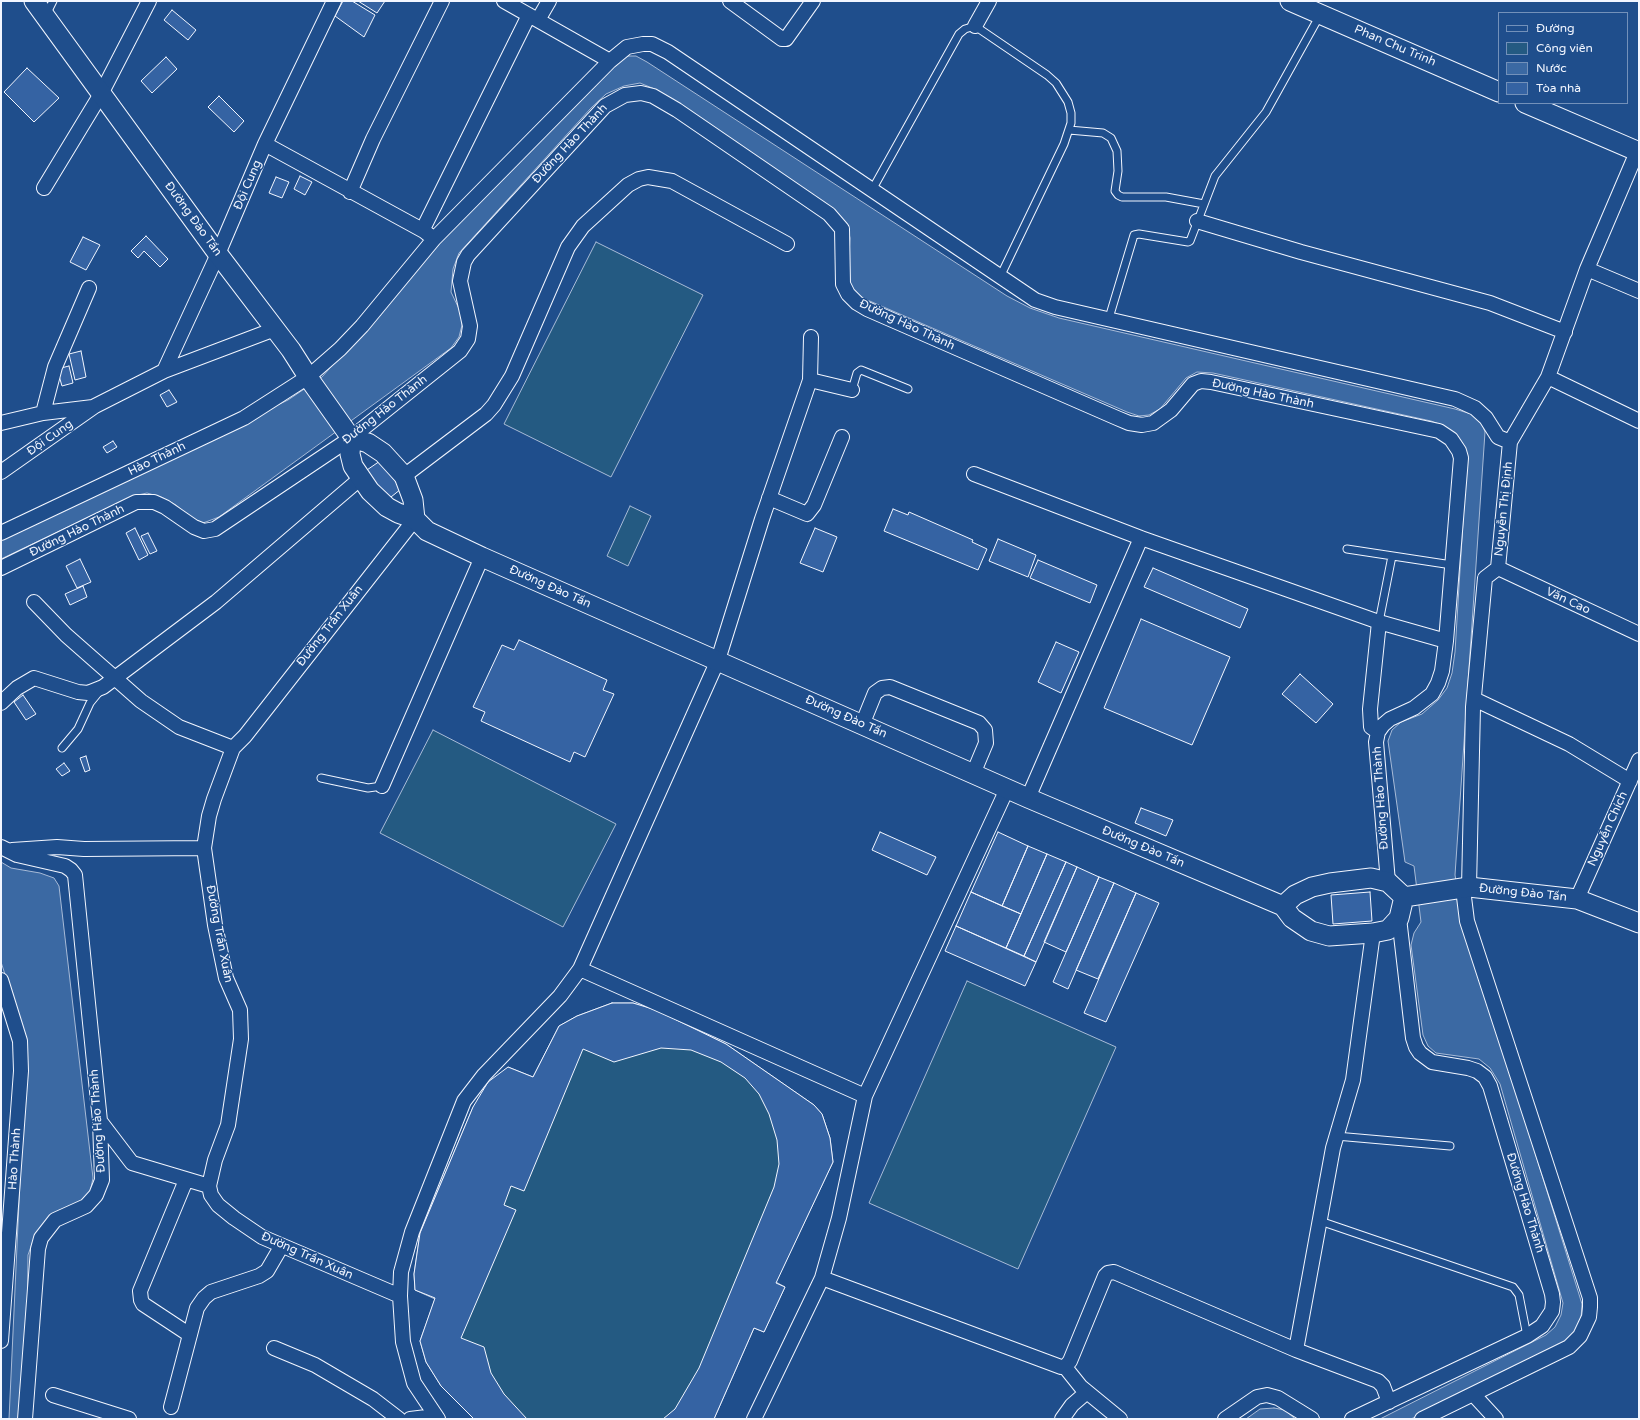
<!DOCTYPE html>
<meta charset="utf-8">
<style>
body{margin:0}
#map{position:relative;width:1640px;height:1420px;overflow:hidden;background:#1f4e8c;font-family:"Varela Round",sans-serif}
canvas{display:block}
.frame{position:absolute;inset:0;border:2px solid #f2f6ff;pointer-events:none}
.legend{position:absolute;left:1498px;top:12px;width:130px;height:92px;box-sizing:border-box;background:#1f4e8c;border:1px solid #7391ba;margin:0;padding:5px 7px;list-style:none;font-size:12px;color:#f2f6ff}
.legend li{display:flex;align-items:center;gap:8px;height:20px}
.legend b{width:20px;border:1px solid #7391ba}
</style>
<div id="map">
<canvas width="1640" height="1420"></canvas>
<div class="frame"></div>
<ul class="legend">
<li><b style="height:5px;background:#1f4e8c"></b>Đường</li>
<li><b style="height:11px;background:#245a82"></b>Công viên</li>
<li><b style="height:11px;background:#3b69a3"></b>Nước</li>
<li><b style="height:11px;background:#3563a3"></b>Tòa nhà</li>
</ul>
</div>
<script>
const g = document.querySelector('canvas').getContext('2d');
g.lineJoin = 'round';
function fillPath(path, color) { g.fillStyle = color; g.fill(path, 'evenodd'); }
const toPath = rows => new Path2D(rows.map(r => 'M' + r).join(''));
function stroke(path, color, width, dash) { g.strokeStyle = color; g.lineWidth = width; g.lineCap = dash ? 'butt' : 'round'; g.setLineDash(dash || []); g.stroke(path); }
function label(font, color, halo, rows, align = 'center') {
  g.font = font + ' "Varela Round",sans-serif'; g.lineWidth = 3; g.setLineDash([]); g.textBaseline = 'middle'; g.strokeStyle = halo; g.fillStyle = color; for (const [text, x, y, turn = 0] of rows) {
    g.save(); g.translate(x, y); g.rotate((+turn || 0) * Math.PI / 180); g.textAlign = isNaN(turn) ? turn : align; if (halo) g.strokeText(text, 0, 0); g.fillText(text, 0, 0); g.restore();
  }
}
const green = toPath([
 [596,242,703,295,611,477,504,424,596,242],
 [630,506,651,516,628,566,607,556,630,506],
 [433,730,616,824,563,927,380,833,433,730],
 [967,981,1116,1047,1018,1269,869,1203,967,981],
 [612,1003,633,1003,656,1010,726,1044,814,1105,822,1114,830,1138,833,1162,776,1282,785,1287,764,1332,754,1328,714,1419,474,1419,441,1386,426,1362,420,1341,435,1299,415,1290,414,1274,420,1233,473,1107,508,1067,533,1077,559,1026,577,1016,612,1003]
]);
fillPath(green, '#245a82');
stroke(green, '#a8bbd7', 1);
const water = toPath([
 [623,56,636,56,647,62,1007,296,1030,308,1059,318,1455,409,1471,414,1481,421,1485,432,1455,875,1462,917,1582,1304,1581,1318,1577,1331,1566,1344,1411,1419,1380,1419,1546,1335,1555,1327,1561,1315,1563,1303,1500,1084,1490,1068,1479,1059,1436,1053,1428,1046,1423,1035,1411,945,1414,933,1421,922,1414,866,1405,862,1388,741,1392,730,1401,722,1422,714,1438,700,1447,688,1452,673,1455,652,1467,456,1463,444,1457,435,1444,426,1431,421,1213,373,1197,372,1186,378,1160,409,1149,415,1139,416,1127,412,865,299,854,292,849,283,848,273,850,238,847,225,838,214,657,90,640,83,624,86,606,94,591,108,459,253,453,269,451,292,461,313,462,325,459,337,451,348,219,517,203,523,191,518,176,505,161,497,147,493,133,496,1,559,1,538,288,400,322,377,439,244,609,64,623,56],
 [1,862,11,868,40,873,54,878,59,886,93,1178,89,1197,45,1225,35,1235,28,1255,26,1419,9,1419,25,1073,19,1018,1,962,1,862],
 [1274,1408,1285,1410,1295,1419,1246,1419,1260,1409,1274,1408]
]);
fillPath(water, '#3b69a3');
stroke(water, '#a8bbd7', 1);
const building = toPath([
 [343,1,352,1,375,15,364,37,335,16,343,1],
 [358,1,385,1,377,13,358,1],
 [172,10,196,30,188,40,164,20,172,10],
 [166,57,177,69,152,93,141,81,166,57],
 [27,68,59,98,34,122,4,92,27,68],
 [219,96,244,121,234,132,208,107,219,96],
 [300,176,312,182,305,195,294,189,300,176],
 [276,177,289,182,282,198,269,193,276,177],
 [146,236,168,259,160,267,144,251,138,258,131,251,146,236],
 [83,237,100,245,86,270,70,262,83,237],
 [81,351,86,377,75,380,69,354,81,351],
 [69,366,73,383,62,386,57,369,69,366],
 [169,390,177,402,167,407,160,395,169,390],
 [113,441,117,447,107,453,103,447,113,441],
 [380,461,401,489,386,501,364,472,380,461],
 [893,509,908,515,909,512,973,540,972,542,987,549,978,570,884,531,893,509],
 [135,528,148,555,139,560,126,533,135,528],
 [815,528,837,537,823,572,800,563,815,528],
 [148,533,157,551,150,554,141,536,148,533],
 [998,539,1036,555,1028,577,989,561,998,539],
 [80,559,91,582,77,588,66,566,80,559],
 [1038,560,1097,585,1090,603,1030,578,1038,560],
 [1153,568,1248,609,1240,628,1144,587,1153,568],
 [83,586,87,597,70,605,65,594,83,586],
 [1141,619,1230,657,1192,745,1104,708,1141,619],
 [519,640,607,680,603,690,614,694,585,757,574,752,570,762,481,721,485,712,473,707,502,645,514,650,519,640],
 [1056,642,1079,652,1061,693,1038,682,1056,642],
 [1300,674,1333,704,1316,723,1282,694,1300,674],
 [23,695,36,714,26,720,14,702,23,695],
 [86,756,90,770,85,772,80,758,86,756],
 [64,763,70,771,62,776,56,769,64,763],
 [1141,808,1173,820,1166,836,1135,823,1141,808],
 [880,832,936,857,927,875,872,850,880,832],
 [998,832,1028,846,1002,906,971,892,998,832],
 [1028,846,1047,854,1021,914,1002,906,1028,846],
 [1047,854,1066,862,1024,956,1006,948,1047,854],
 [1066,862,1077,867,1036,962,1024,956,1066,862],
 [1077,867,1099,877,1066,952,1044,942,1077,867],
 [1099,877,1114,883,1068,989,1053,982,1099,877],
 [1114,883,1136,893,1098,979,1076,970,1114,883],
 [971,892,1021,914,1006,948,956,926,971,892],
 [1370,892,1372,921,1333,924,1331,895,1370,892],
 [1136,893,1159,903,1106,1022,1084,1013,1136,893],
 [956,926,1036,962,1025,986,945,951,956,926],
 [612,1003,633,1003,656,1010,726,1044,814,1105,822,1114,830,1138,833,1162,776,1283,785,1287,764,1332,754,1328,714,1419,663,1419,675,1409,699,1368,774,1187,779,1164,777,1140,769,1114,759,1094,745,1078,721,1062,691,1050,661,1048,614,1062,583,1049,524,1191,511,1186,504,1205,516,1210,461,1338,484,1347,491,1373,504,1394,527,1419,474,1419,441,1386,426,1362,420,1341,435,1298,415,1290,414,1274,420,1233,473,1107,488,1082,508,1067,533,1077,559,1026,577,1016,612,1003]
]);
fillPath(building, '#3563a3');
stroke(building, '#f2f6ff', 1);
const lane = toPath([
 [46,15,53,1],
 [1069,130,1103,133,1111,138,1117,151,1118,171,1115,191,1118,195,1122,197,1166,197,1204,204],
 [872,190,959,34,965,29,975,26,1047,75,1056,83,1068,102,1071,113,1071,123,1064,144,1000,277],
 [1109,318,1134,235,1139,234,1188,242,1190,241,1215,176,1266,112,1320,15],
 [852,390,857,373,861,370,908,389],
 [1347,549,1452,565],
 [1379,622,1392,556],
 [62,748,78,729,90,703,99,692],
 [321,778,368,788,382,786],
 [1336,1136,1450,1146],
 [1320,1221,1513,1287,1519,1295,1527,1336]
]);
const street = toPath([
 [504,1,610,61],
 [730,1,782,39,786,39,813,1],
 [538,20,549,1],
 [975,26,989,1],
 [265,144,424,231],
 [44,188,101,94,149,1],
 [350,192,373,139,442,1],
 [1197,221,1301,252,1490,303,1565,332],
 [434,239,424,231,424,227,529,15],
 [1587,269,1639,291],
 [164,371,218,254,265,144,334,1],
 [1548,377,1639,421],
 [810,380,852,390],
 [43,413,55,367,89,288],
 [1,423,43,413,93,407],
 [1,472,95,406,164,371,275,329],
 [974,474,1141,538,1379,622,1446,641],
 [404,476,486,414,494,405,512,376,568,247,583,226,628,185,639,179,648,177,672,181,787,244],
 [769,498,807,514,814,505,842,437],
 [1,533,244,418,308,377,340,349,362,326,434,239,610,61,627,47,643,44,652,44,668,52,1035,300,1055,307,1455,399,1475,408,1486,418,1498,437,1510,442],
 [1,568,136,502,154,502,165,507,194,527,204,531,215,529,351,438,460,351,468,339,470,326,460,281,464,262,468,255,605,106,625,95,641,93,653,96,677,110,829,214,842,229,843,284,848,294,857,303,867,309,1117,418,1129,423,1142,425,1153,423,1171,410,1193,384,1201,381,1211,382,1439,431,1451,439,1459,451,1461,458,1446,641,1442,671,1438,683,1432,694,1414,708,1390,719,1383,725,1378,732,1376,742,1388,882],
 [1498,568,1639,634],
 [34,602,66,635,141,701,179,727,233,748],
 [1474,699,1569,744,1630,781],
 [1,703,17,688,34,678,78,692,88,693,103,687,216,602,361,478],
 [862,725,875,693,882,688,890,687,979,723,985,730,986,743,973,774],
 [1378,732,1371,727,1370,709,1379,622],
 [382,786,482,557],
 [1028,798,1141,538],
 [1,847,17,855,65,866,71,870,75,875,100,1121,102,1180,96,1195,86,1206,55,1220,41,1238,38,1249,25,1419],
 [12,850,57,847,84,849,204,848],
 [1469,887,1473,707,1485,578,1498,568,1510,442,1548,377,1587,269,1637,152],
 [1577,899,1639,760],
 [580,969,865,1096],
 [1,980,20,1041,21,1071,1,1341],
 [100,1121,132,1163,209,1186],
 [186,1180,140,1291,141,1300,143,1304,190,1335],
 [822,1278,1061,1367,1065,1367,1070,1361,1105,1276,1108,1273,1114,1272,1296,1350,1378,1381,1383,1386,1389,1402],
 [400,1296,262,1237,234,1218,218,1205,211,1195,209,1186,215,1160,228,1125,241,1039,240,1010,226,978,215,925,204,848,209,816,214,799,233,748,245,736,415,519],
 [274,1348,315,1365,373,1399,399,1419],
 [1296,1350,1333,1148,1353,1080,1373,933],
 [1065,1367,1081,1387,1120,1419],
 [1473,1394,1496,1419],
 [53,1395,129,1419],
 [171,1407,197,1308,204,1298,211,1292,259,1276,267,1271,281,1247],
 [410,1419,435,1416],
 [438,1419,414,1383,403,1342,400,1296,401,1272,412,1232,464,1101,484,1075,560,996,580,969,718,660,762,519,810,380,811,337],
 [754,1419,822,1278,839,1218,865,1096,1007,789],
 [1062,1419,1072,1405,1087,1392],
 [1225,1419,1257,1397,1267,1395,1278,1398,1312,1419],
 [1352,1419,1527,1336,1542,1326,1552,1311,1553,1302,1552,1294,1490,1086,1485,1077,1477,1071,1468,1068,1432,1062,1420,1053,1416,1047,1413,1038,1399,918],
 [1422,1419,1569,1347,1580,1336,1589,1317,1590,1307,1590,1298,1467,921,1463,889]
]);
const secondary = toPath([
 [34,1,218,254,291,350,312,383,351,438,350,454,353,466,370,491,387,507,398,513,415,519,427,531,482,557,1028,798,1283,906,1292,918,1311,931,1329,936,1373,933,1388,930,1399,918,1404,897],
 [1290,1,1499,92],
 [1525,103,1639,152],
 [351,438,368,443,383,453,404,476,413,500,415,519],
 [1404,897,1469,887,1577,899,1639,923],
 [1283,906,1295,895,1312,887,1330,883,1371,878,1388,882,1404,897]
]);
stroke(lane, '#f2f6ff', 9);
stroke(street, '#f2f6ff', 16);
stroke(secondary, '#f2f6ff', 21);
stroke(lane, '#1f4e8c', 7);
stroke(street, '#1f4e8c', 14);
stroke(secondary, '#1f4e8c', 19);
label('12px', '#f2f6ff', '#1f4e8c', [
 ["Phan Chu Trinh",1395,46,23],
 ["Đường Hào Thành",570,144,-47],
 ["Đội Cung",248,185,-67],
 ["Đường Đào Tấn",193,219,54],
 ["Đường Hào Thành",907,325,25],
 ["Đường Hào Thành",1263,394,12],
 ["Đường Hào Thành",385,410,-38],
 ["Đội Cung",50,438,-35],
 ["Hào Thành",157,459,-26],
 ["Nguyễn Thị Định",1504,509,-84],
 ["Đường Hào Thành",77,531,-26],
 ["Đường Đào Tấn",550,587,24],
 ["Văn Cao",1568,601,25],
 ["Đường Trần Xuân",330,626,-52],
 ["Đường Đào Tấn",846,717,24],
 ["Đường Hào Thành",1381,798,-94],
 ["Nguyễn Chích",1608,829,-66],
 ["Đường Đào Tấn",1143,847,23],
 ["Đường Đào Tấn",1523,893,6],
 ["Đường Trần Xuân",219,934,79],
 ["Đường Hào Thành",98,1121,-94],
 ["Hào Thành",15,1159,-86],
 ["Đường Hào Thành",1525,1203,73],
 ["Đường Trần Xuân",307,1256,24]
]);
</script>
